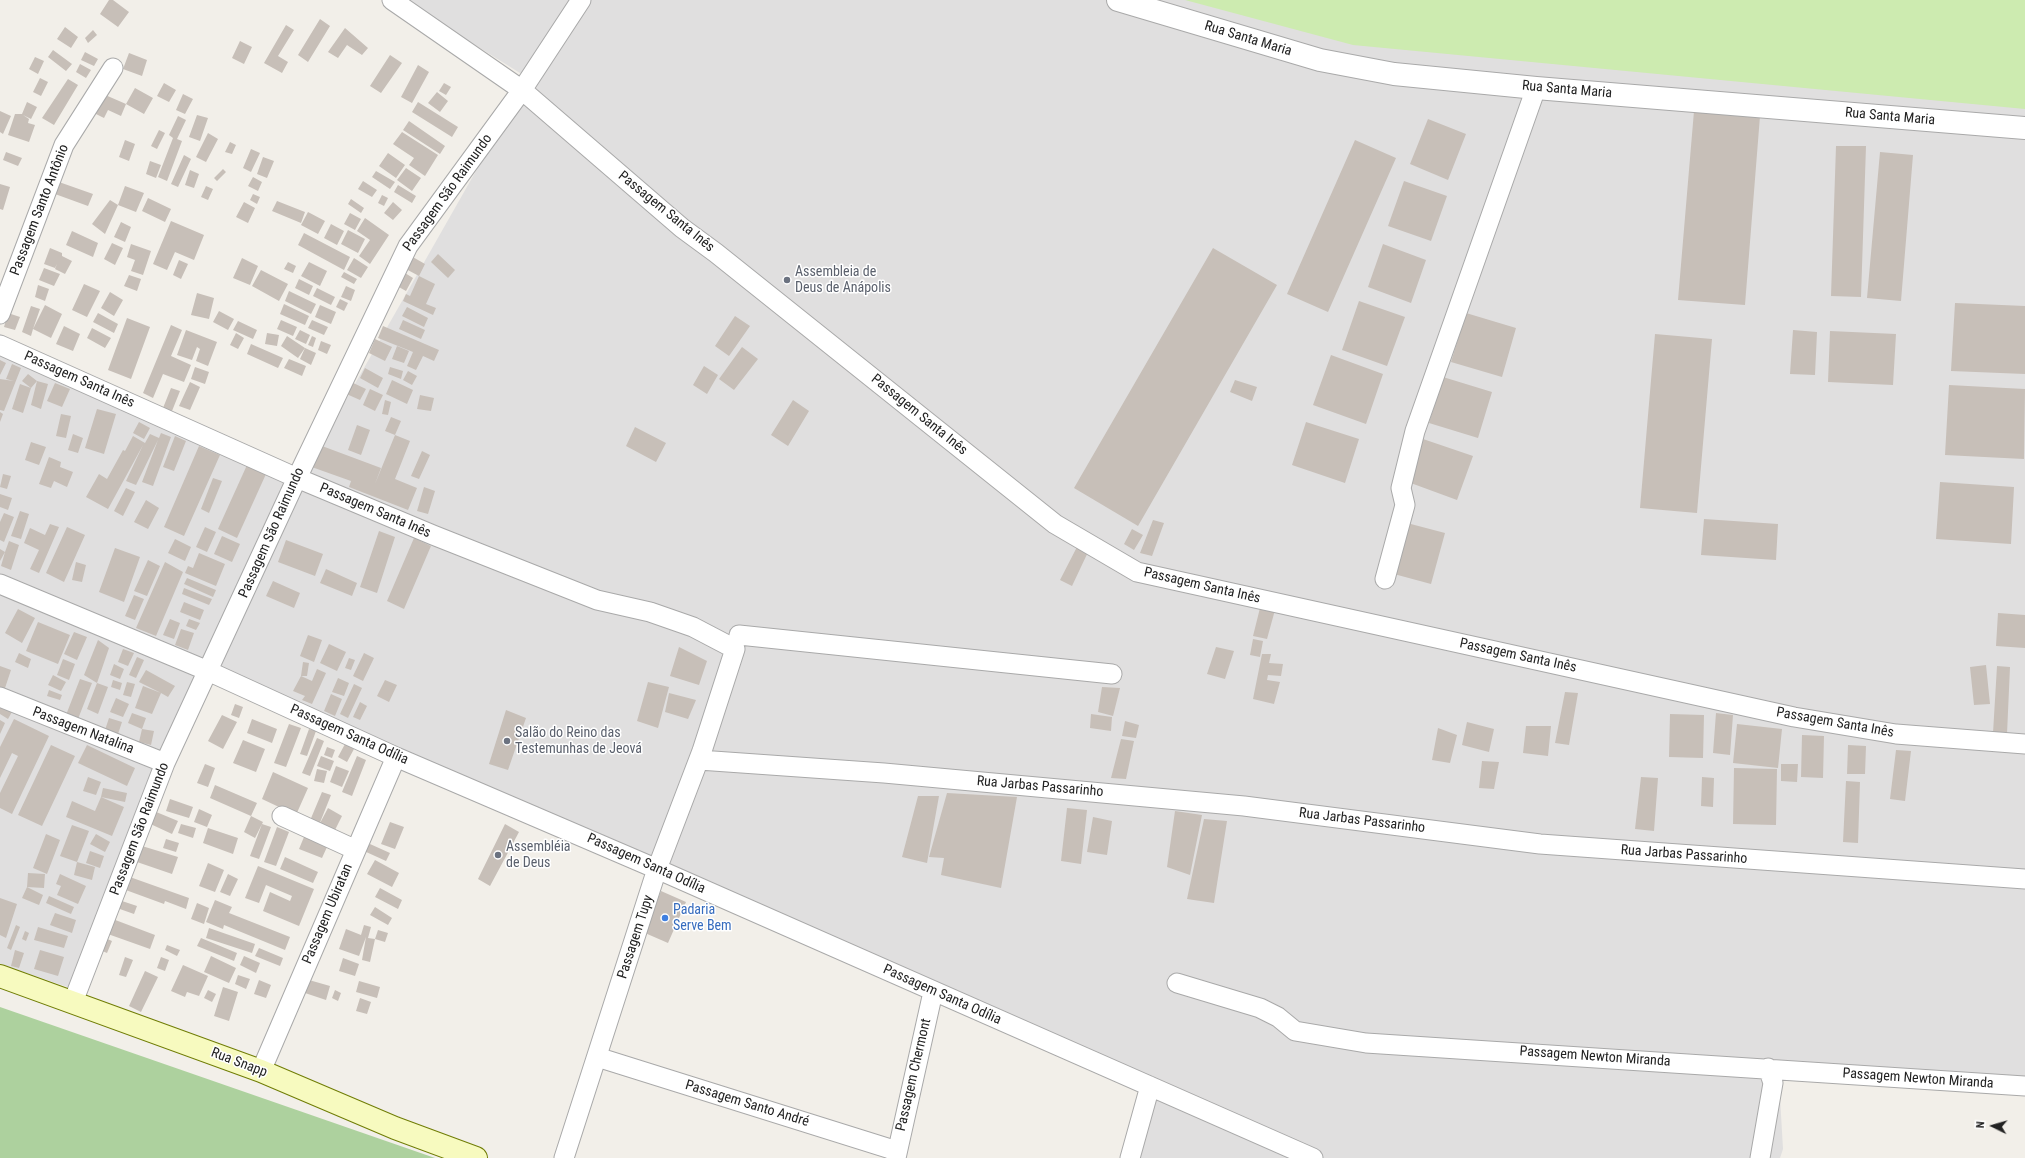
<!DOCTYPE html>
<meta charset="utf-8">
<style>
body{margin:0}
#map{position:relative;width:2025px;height:1158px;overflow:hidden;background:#f2efe9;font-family:"Roboto Condensed",sans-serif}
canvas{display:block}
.north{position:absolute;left:1973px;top:1106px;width:40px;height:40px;-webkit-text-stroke:3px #fff;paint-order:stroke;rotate:275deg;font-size:11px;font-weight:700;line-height:16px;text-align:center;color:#222}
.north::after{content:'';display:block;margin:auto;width:14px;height:18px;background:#222;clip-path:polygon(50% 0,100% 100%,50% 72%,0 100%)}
</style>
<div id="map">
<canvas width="2025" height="1158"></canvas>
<div class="north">N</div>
</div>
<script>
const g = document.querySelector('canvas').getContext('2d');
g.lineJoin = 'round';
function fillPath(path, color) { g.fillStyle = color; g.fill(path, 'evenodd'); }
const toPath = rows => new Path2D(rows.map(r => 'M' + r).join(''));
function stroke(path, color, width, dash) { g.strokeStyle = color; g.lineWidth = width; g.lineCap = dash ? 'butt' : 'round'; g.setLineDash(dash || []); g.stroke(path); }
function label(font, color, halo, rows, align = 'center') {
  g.font = font + ' "Roboto Condensed",sans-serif'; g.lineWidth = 3; g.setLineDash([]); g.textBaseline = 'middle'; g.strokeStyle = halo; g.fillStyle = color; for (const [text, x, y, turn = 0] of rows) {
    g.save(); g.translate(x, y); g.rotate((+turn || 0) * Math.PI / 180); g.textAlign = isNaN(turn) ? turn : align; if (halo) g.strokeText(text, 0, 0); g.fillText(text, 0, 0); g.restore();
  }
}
fillPath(toPath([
 [403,0,2025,0,2025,1080,1778,1063,1783,1149,1780,1158,1139,1158,1159,1080,208,671,82,992,0,964,0,334,297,478,306,470,522,90,536,83]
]), '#e0dfdf');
fillPath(toPath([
 [1185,0,2025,0,2025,109,1353,45]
]), '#cdebb0');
fillPath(toPath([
 [0,1007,435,1158,0,1158]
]), '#add19e');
fillPath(toPath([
 [109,0,113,0,129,12,118,27,100,14],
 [320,19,330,26,308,62,298,55],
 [286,25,294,30,278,56,288,62,282,73,264,63],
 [65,27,78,37,71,48,57,39],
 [345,28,368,48,362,55,347,45,338,58,328,52],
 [93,30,97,35,88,43,85,38],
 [240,41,252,47,244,64,232,58],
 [53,50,72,64,66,71,48,57],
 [85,52,98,59,94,66,81,60],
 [129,53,147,60,142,76,123,69],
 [390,55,402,63,381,93,370,86],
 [35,57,44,61,38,74,29,69],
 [80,64,91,70,86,78,76,72],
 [418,65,429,72,412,103,401,97],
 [40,78,48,82,41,96,33,92],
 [68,79,78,85,54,125,42,118],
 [164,83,176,90,169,102,157,96],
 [444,83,451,87,446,95,439,91],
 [135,88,153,98,144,114,126,104],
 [437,92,448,101,440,112,428,103],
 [103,94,126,104,121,116,108,110,104,118,94,113],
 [183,94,193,99,185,114,176,110],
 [27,102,37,107,31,119,23,115,29,119,28,123,35,125,29,142,8,135,15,114,22,114],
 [418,102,458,127,452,137,412,112],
 [0,111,11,116,3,134,0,132],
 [1694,111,1760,116,1745,305,1678,300],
 [197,115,208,118,200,141,189,137],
 [178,116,186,120,177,139,182,141,167,181,158,177,173,138,169,135],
 [1428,119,1466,134,1448,180,1410,164],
 [409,121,445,146,440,154,403,130],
 [159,130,165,133,157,149,151,146],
 [402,132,438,155,425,176,409,165,414,158,393,144],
 [208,133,218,139,206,162,196,157],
 [125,140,135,144,129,161,119,157],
 [1355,140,1396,158,1328,312,1287,294],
 [230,142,236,145,232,154,225,152],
 [1836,146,1866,146,1861,297,1831,296],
 [251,149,260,153,251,172,243,168],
 [6,152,22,158,18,166,3,160],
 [1880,152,1913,155,1901,301,1867,298],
 [388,153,405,165,396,178,379,166],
 [184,155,191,159,178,187,171,184],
 [263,157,274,161,267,178,257,174],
 [150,161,161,165,156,178,146,174],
 [406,168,421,178,412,191,397,180],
 [223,169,226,172,217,181,214,178],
 [190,170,199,174,194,188,185,185],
 [376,171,395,182,390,189,372,177],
 [253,177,262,182,258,191,248,186],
 [363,181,377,190,372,197,358,189],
 [1404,181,1447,196,1431,241,1388,226],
 [59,182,93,194,88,206,55,194],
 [0,184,10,187,3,210,0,209],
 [398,185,416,196,412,203,394,192],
 [125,186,144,193,136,212,118,205],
 [206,186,213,189,208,200,201,197],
 [253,194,260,197,257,204,250,200],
 [382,195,388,198,384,206,378,203],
 [148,198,171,209,165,222,142,211],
 [351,199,364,208,361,213,348,204],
 [110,200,118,205,105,234,92,224],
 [277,201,305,212,301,223,272,211],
 [244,202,255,208,248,223,236,217],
 [393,202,402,210,393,220,384,213],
 [308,212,325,221,318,234,301,225],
 [350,213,361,219,355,230,344,224],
 [365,218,389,235,370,264,359,256,370,240,357,231],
 [171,221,204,235,194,260,175,252,167,270,153,264],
 [121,222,131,227,125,242,114,237],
 [331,224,344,231,337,245,324,238],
 [348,230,365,239,358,253,341,244],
 [72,231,98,243,93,257,66,245],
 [304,233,350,257,344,270,298,245],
 [112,243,123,248,115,265,104,259],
 [131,244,151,251,143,275,131,271,135,260,127,257],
 [1383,244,1426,260,1411,303,1368,287],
 [50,248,62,253,62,256,72,261,65,274,55,269,57,264,55,268,44,264],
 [1213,248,1277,285,1138,526,1074,488],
 [438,254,455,270,448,278,431,262],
 [411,256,425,264,419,276,435,284,426,304,436,308,433,315,403,301,406,294,410,296,419,276,404,268],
 [242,258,258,266,250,285,233,278],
 [354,258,368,267,361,278,347,270],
 [179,260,188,264,181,279,173,275],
 [288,262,296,266,293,273,284,269],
 [309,262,327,271,320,286,301,276],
 [44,268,60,274,54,286,39,280],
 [261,270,288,284,279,301,252,286],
 [344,272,357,279,354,284,341,277],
 [405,273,413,278,406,291,397,286],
 [129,275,141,279,137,291,124,286],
 [299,279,313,286,309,295,295,288],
 [84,284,100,291,87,317,72,310],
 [38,285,49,289,45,301,35,297],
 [346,286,355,290,351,301,341,297],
 [317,288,335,297,331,305,313,296],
 [289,291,316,304,311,314,285,301],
 [110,292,123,300,114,316,101,308],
 [197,293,214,298,209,319,191,315],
 [340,299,348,303,344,311,336,307],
 [1359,301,1405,317,1387,366,1342,350],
 [1955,303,2025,306,2025,374,1951,371],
 [284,304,309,316,305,325,280,314],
 [45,305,62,314,51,338,33,329,31,336,22,332,31,306,40,309,33,329],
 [320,305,336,312,331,324,315,317],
 [407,307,428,318,424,327,402,316],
 [219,311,234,319,228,330,213,322],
 [8,313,20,317,15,330,4,327],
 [98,313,118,324,114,333,93,322],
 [1466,313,1516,328,1502,377,1451,362],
 [735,316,750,326,729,356,715,346],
 [127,318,150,327,131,379,108,370],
 [281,320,297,327,293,336,277,329],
 [312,320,328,327,324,335,308,328],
 [403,320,425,330,421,339,399,329],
 [238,321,257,330,253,339,233,330],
 [171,325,182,330,171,356,191,365,184,382,163,374,153,398,143,393],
 [64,326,80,334,73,351,56,344],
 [383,326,439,350,434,361,423,356,416,370,407,366,413,352,378,338],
 [92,328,111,338,105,348,87,338],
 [186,330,217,342,208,366,196,361,200,349,197,347,192,360,177,355],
 [300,330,310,335,306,344,295,339],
 [1793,330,1817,332,1815,375,1790,374],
 [1830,331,1896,334,1893,385,1828,382],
 [236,333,244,338,238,349,230,345],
 [267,333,279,335,277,346,265,344],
 [1655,334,1712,339,1697,513,1640,508],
 [287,336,305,348,298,358,281,346],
 [312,336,316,338,313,347,308,345],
 [375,339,392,347,385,361,369,353],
 [321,341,331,345,327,354,318,350],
 [251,344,283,358,278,368,247,354],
 [397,346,409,351,404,363,392,359],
 [742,347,758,359,734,390,719,379],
 [305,348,316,353,311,365,300,359],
 [1331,355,1383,374,1366,424,1313,405],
 [289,359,306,366,302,376,284,368],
 [0,360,6,363,0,375],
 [12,364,21,368,4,411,0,410,0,379,14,381,6,379],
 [704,366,718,375,707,394,693,385],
 [195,367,209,372,205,384,191,379],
 [390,367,403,371,401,379,388,374],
 [365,368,383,378,378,388,360,378],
 [408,371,417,376,412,385,403,380],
 [28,374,37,381,31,388,23,413,12,409,20,384,31,388,22,381],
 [1443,377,1492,392,1478,438,1429,423],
 [347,380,366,389,360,400,342,392],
 [392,380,413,390,407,404,386,394],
 [1235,380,1257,387,1252,401,1230,392],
 [37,381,48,384,41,409,31,405],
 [190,382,200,387,190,410,179,406],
 [55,383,70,389,62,407,47,401],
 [1949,385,2025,389,2024,459,1945,455],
 [171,388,180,391,172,411,163,408],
 [370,389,383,395,375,411,363,405],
 [420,395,434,398,431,411,417,409],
 [385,400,391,402,388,415,382,414],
 [793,400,809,411,788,446,771,435],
 [97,409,116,414,104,454,85,448],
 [0,412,3,414,0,422],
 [61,414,71,416,66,438,56,436],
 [391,417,401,421,395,435,385,431],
 [139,422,150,428,144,439,133,433],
 [1306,422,1359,439,1345,483,1292,465],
 [357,425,370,430,361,455,348,450],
 [635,427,666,443,656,462,626,446],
 [161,433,171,437,153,486,142,482,158,440,136,485,126,481,143,445,108,509,86,497,99,474,107,479,123,450,125,451,133,436,145,443,150,434,159,438],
 [73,434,83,438,78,453,68,450],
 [395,435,410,441,395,479,417,488,408,510,349,487,351,481,306,465,314,443,381,468,375,484],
 [175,436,186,441,174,471,163,467],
 [1423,439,1473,456,1457,500,1408,482],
 [31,442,46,447,39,465,25,460],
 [199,446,220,455,184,536,164,527],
 [422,451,430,455,419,479,411,476],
 [49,457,61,462,60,467,73,472,67,487,54,481,51,488,39,484],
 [247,465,266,474,237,538,218,529],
 [3,474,11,476,7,489,0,487],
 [213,478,222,481,209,513,201,509],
 [1940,482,2014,487,2011,544,1936,539],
 [424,487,435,491,428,514,417,511],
 [126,488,135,492,123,516,114,511],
 [0,494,12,498,8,510,0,507],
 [146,500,159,508,148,529,134,522],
 [20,511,29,514,21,539,11,536],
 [4,513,14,517,4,542,0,540,0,522],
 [1704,519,1778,524,1776,560,1701,555],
 [1153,520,1164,523,1152,556,1140,553],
 [1407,523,1445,533,1431,584,1394,574],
 [50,524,59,527,39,573,30,569,39,550,24,543,30,528,45,535],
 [67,527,85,535,64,582,46,573],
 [205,527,216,532,207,552,196,547],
 [1132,529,1143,535,1134,550,1124,544],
 [379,531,395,537,377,593,360,587],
 [222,536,240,544,232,562,214,554],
 [414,538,431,546,404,609,387,601],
 [175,539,191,547,185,561,168,553],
 [286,540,323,554,315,576,278,562],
 [9,541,19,545,11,570,1,566,5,552,0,561,0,549,5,552],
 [1078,545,1089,550,1072,586,1060,580],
 [115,548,140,557,124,602,99,592],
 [199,553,225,564,216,586,185,573,188,566,193,568],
 [148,560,160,566,147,596,134,591],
 [76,562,86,565,82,582,72,580],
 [165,562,183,572,156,636,136,628],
 [326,569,357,583,352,596,320,583],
 [187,578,216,590,213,597,184,584],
 [273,581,300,593,294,608,266,596],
 [184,588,212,599,209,605,182,594],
 [134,595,144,599,135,620,125,616],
 [184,602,204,610,200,620,180,612],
 [1260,608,1275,610,1267,639,1253,636],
 [18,609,35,618,22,643,5,633],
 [1998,613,2025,615,2025,648,1996,646],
 [170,619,180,623,174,639,163,635],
 [189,619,200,623,196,630,186,626],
 [38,622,70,635,58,664,26,651],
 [181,629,194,633,188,650,175,645],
 [74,632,87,637,77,660,64,654],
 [308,635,322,640,314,662,300,656],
 [1253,639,1263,641,1260,657,1250,655],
 [98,640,109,648,97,683,84,675],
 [329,644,346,652,337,671,320,663],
 [679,647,707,661,699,685,670,676],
 [1216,647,1234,651,1225,679,1207,674],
 [123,649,134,653,128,666,118,662],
 [19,653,31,659,28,668,15,662],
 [364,653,374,658,363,681,353,676],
 [1262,654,1271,654,1269,663,1283,664,1281,676,1268,675,1267,680,1280,682,1274,704,1253,699],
 [137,657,144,660,136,678,129,675],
 [349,658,355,660,351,670,345,668],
 [63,659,75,664,69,680,57,675],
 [303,662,309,663,307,676,301,676],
 [114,664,124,669,120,679,110,675],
 [1986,665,1990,704,1974,705,1970,667],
 [0,666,11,670,4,691,0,689],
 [1997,666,2010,667,2007,734,1993,733],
 [317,669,326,673,312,704,302,700,305,696,293,691,301,676,312,681],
 [146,670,175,686,168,697,161,693,152,714,135,708,143,686,161,693,139,682],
 [53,675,66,682,61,691,48,685],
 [338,678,349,683,344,696,332,692],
 [80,679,92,683,78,719,66,715],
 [113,680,122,683,120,690,111,687],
 [385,680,397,685,389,702,377,696],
 [127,682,135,684,131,697,123,695],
 [648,682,669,687,658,728,637,721],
 [97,683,108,687,98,714,87,709],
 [354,684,362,688,348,718,340,714],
 [1102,687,1120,688,1113,716,1098,712],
 [49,690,62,695,60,700,47,696],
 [1565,692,1578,693,1569,745,1555,743],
 [669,693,696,700,688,719,665,712],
 [331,694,342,699,335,716,324,711],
 [116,698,129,704,123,717,110,712],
 [360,702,367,706,360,720,353,717],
 [235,704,243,707,239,718,231,715],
 [0,707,13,710,8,719,0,714],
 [506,710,526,718,508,770,489,764],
 [132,713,146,718,142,729,154,731,151,745,139,742,142,729,128,723],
 [1716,713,1733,715,1730,755,1713,753],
 [1091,714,1112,717,1111,731,1090,728],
 [1670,714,1704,715,1703,758,1669,757],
 [222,715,237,722,223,749,208,741],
 [109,718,122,722,118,734,105,730],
 [14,719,49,736,12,814,0,808,0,793,18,756,12,753,0,778,0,747],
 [252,719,277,729,272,743,247,733],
 [0,720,5,723,0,734],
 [1125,721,1139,725,1136,738,1122,736],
 [1467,722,1494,729,1489,752,1462,745],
 [289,724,301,728,286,767,274,763],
 [1737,724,1782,729,1778,768,1733,763],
 [1526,726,1551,726,1548,756,1523,753],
 [1438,728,1457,735,1450,763,1432,760],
 [309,729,316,731,307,756,300,754],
 [1802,735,1824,736,1823,778,1801,777],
 [317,738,324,741,310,776,302,773],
 [1121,739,1134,741,1126,779,1111,778],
 [243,740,265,749,256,772,233,763],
 [345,744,354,749,347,762,338,757],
 [51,745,75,756,42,826,18,815],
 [87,745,135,768,127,786,78,763],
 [1848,745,1866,746,1865,774,1847,774],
 [327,747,335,750,332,758,324,755],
 [1896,750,1911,751,1905,801,1890,799],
 [321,756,334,761,330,771,317,766],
 [357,756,366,760,352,796,342,792],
 [1482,761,1499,762,1494,789,1479,788],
 [205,764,215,768,208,787,197,783],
 [1781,764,1798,764,1797,782,1781,781],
 [336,766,349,771,342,787,330,782],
 [1734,768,1777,769,1776,825,1733,824],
 [317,769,327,771,324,783,314,781],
 [273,772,308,788,296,815,262,799],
 [88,777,101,782,96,795,83,791],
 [1641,777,1658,778,1654,831,1635,829],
 [1702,777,1714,778,1713,807,1701,806],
 [1846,781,1860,782,1858,843,1843,842],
 [215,785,257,803,251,816,210,798],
 [103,788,127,793,125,802,101,797],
 [322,792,331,795,319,825,328,808,342,816,333,834,309,823],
 [947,793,1017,797,1001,888,941,875,944,858,929,857],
 [918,796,939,796,927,863,902,857],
 [101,797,124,807,112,836,66,817,72,801,95,811],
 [170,799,193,807,189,818,166,811],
 [1067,808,1087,810,1081,864,1061,861],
 [149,809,178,821,172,834,144,821],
 [199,809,212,815,207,827,194,822],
 [1175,811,1202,815,1190,875,1167,867],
 [251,816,263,822,262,824,271,827,259,859,250,856,262,824,255,838,244,832],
 [1093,817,1112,821,1107,855,1087,852],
 [1204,819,1227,821,1214,903,1187,899],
 [390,822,404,827,395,849,381,844],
 [181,824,196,828,193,838,178,833],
 [505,824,519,832,490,886,478,879],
 [72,825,89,831,77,862,60,856],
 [277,827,289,832,276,866,264,862],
 [208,828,238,838,233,854,203,843],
 [46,834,60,840,47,874,33,868],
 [96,834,110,842,105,852,90,844],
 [304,837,327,847,322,858,299,849],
 [166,839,179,843,176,852,163,848],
 [370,844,390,853,386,861,364,851],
 [142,846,178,857,172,874,137,862],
 [90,851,104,856,100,868,86,863],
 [285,857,318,872,313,883,280,869],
 [375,860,399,873,392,887,367,874],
 [77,862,95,867,92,880,74,875],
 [208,863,224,870,215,892,199,886],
 [258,866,314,889,299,926,263,911,270,892,290,901,292,896,266,885,259,903,245,898],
 [28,873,45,874,44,888,27,887,43,895,39,905,22,898,27,887],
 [60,874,86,886,78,904,57,895,61,886,56,884],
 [228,874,238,879,230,896,220,892],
 [127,876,189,898,186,909,165,901,164,904,123,889],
 [380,888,402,900,398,909,375,897],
 [661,891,686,902,668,943,645,933],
 [49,896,74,907,71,914,46,903],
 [0,898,17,904,6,938,0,935],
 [119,900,137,906,134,914,117,908],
 [215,900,232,907,229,913,290,937,285,950,224,925,223,929,206,922],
 [197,903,209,908,204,924,191,919],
 [375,907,392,918,388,925,370,915],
 [55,913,76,920,72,933,50,925],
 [110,918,155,935,150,949,105,933],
 [16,925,20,927,11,950,7,948],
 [364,925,371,927,368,938,375,939,378,930,388,933,385,942,375,939,370,962,362,960,366,937,359,956,339,949,346,929,361,935],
 [38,927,68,936,64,948,34,940],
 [209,928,255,944,252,953,206,938],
 [25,931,29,933,26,941,22,939],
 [105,938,112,941,107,953,100,950],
 [201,938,237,953,234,961,197,946],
 [167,945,180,950,177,956,165,950],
 [259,948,283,958,280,966,255,956],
 [15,950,24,953,19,968,11,966],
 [40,950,64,957,58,976,34,969],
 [211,956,236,968,229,983,204,972],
 [244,956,260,963,256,973,240,965],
 [125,957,133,960,126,977,119,975],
 [161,957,169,960,165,971,157,968],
 [343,958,359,964,355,976,339,971],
 [183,965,208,976,199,996,187,992,185,997,171,991],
 [145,971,158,977,141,1012,129,1006],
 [238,975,250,979,246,989,235,984],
 [259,980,271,985,266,998,254,994],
 [309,980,330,986,326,1000,305,993],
 [359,981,380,987,377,998,356,992],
 [223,987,238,992,229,1021,214,1016],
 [208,990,216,994,212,1002,204,998],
 [335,990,341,993,338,1001,332,998],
 [360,998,371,1002,367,1014,356,1011]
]), '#c7bfb8');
const minor = toPath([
 [392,0,522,90,682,228,716,253,1055,524,1137,572,1794,717,1896,734,2025,744],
 [0,314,64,145,113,68],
 [0,345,297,478,433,535,597,600,650,612,693,627,735,649,702,751,657,869,564,1158],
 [1385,579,1405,505,1401,488,1415,431,1536,88],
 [0,584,208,671,396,757,657,869,1313,1158],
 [739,635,1112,674],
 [0,697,165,763],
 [699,760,884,773,1244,806,1540,844,2025,879],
 [282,816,356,850],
 [1177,983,1260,1008,1278,1017,1295,1031,1366,1043,2025,1086],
 [73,1002,165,763,297,478,408,246,522,90,581,0],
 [597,1057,897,1151],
 [261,1071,396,757],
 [896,1158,933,992],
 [1130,1158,1150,1086],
 [1760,1158,1773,1083,1768,1068]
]);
const tertiary = toPath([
 [1118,0,1320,60,1394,74,1536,88,2025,128]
]);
const secondary = toPath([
 [0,976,261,1071,395,1128,476,1158]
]);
stroke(minor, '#a9a9a9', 21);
stroke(tertiary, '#a9a9a9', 24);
stroke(secondary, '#707d05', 24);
stroke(minor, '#fff', 19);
stroke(tertiary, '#fff', 22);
stroke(secondary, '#f7fabf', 22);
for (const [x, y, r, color] of [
 [787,280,4,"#6b7280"],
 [507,741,4,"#6b7280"],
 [498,855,4,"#6b7280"],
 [665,918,4,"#3f7fe0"]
]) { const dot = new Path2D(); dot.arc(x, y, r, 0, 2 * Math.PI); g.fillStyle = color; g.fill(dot); stroke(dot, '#fff', 1.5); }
label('14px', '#222', '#fff', [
 ["Rua Santa Maria",1248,39,17],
 ["Rua Santa Maria",1567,90,5],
 ["Rua Santa Maria",1890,117,5],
 ["Passagem São Raimundo",448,193,-54],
 ["Passagem Santo Antônio",40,210,-69],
 ["Passagem Santa Inês",666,212,39],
 ["Passagem Santa Inês",79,380,24],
 ["Passagem Santa Inês",919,415,39],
 ["Passagem Santa Inês",375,511,23],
 ["Passagem São Raimundo",272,533,-66],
 ["Passagem Santa Inês",1202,586,13],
 ["Passagem Santa Inês",1518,656,12],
 ["Passagem Santa Inês",1835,723,10],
 ["Passagem Natalina",83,731,21],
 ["Passagem Santa Odília",349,735,24],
 ["Rua Jarbas Passarinho",1040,787,5],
 ["Rua Jarbas Passarinho",1362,821,7],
 ["Passagem São Raimundo",140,829,-69],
 ["Rua Jarbas Passarinho",1684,855,4],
 ["Passagem Santa Odília",646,864,24],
 ["Passagem Ubiratan",328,914,-67],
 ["Passagem Tupy",636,937,-72],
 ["Passagem Santa Odília",942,995,24],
 ["Passagem Newton Miranda",1595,1057,4],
 ["Rua Snapp",239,1063,21],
 ["Passagem Chermont",914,1075,-77],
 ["Passagem Newton Miranda",1918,1079,4],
 ["Passagem Santo André",747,1104,17]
]);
label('14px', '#5b616d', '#fff', [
 ["Assembleia de",795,272],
 ["Deus de Anápolis",795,288],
 ["Salão do Reino das",515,733],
 ["Testemunhas de Jeová",515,749],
 ["Assembléia",506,847],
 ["de Deus",506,863]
], 'left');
label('14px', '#366cbe', '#fff', [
 ["Padaria",673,910],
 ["Serve Bem",673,926]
], 'left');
</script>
